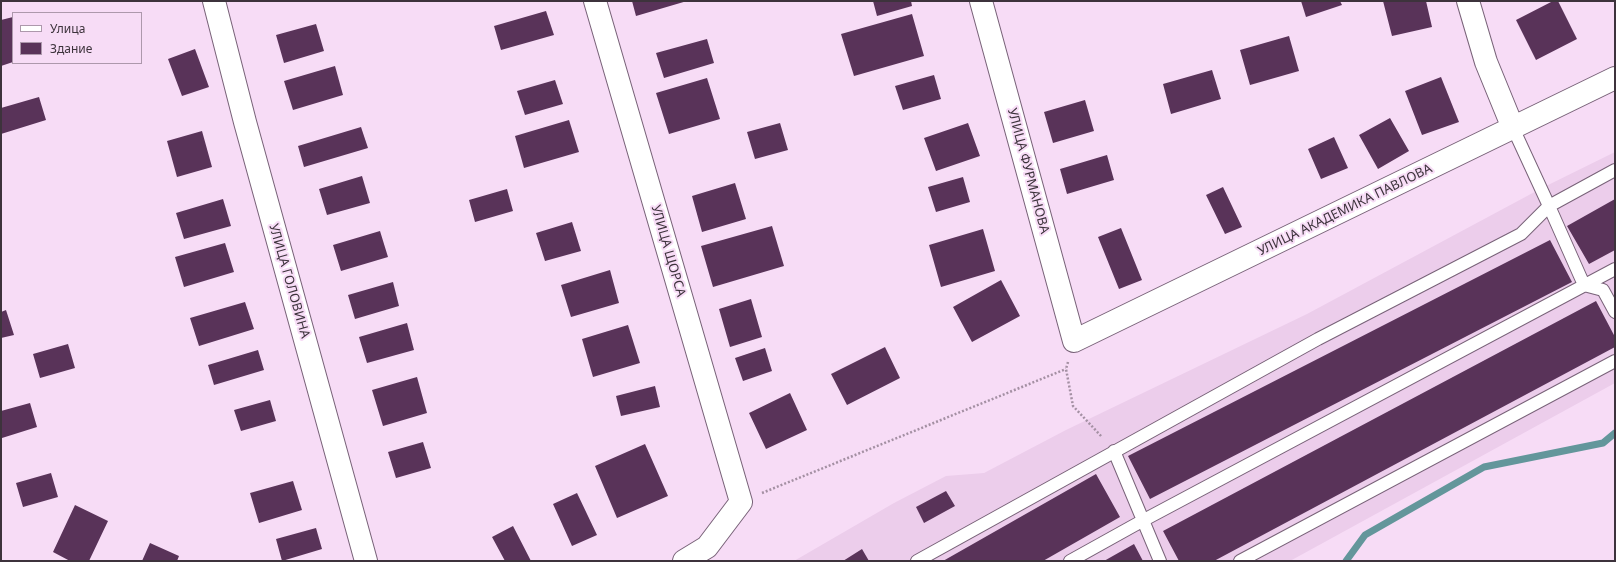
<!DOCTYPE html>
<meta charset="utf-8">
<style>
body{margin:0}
#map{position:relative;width:1616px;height:562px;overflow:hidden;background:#f7dcf6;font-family:"Noto Sans",sans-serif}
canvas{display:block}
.frame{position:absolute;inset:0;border:2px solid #3d333c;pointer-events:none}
.legend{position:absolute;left:12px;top:12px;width:130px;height:52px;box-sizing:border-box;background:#f7dcf6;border:1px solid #ad98ac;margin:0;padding:5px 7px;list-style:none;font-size:12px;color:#3d333c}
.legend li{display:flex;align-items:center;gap:8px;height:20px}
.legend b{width:20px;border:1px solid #ad98ac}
</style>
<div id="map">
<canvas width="1616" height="562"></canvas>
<div class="frame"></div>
<ul class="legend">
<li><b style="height:5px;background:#fff"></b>Улица</li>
<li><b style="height:11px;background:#593359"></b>Здание</li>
</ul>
</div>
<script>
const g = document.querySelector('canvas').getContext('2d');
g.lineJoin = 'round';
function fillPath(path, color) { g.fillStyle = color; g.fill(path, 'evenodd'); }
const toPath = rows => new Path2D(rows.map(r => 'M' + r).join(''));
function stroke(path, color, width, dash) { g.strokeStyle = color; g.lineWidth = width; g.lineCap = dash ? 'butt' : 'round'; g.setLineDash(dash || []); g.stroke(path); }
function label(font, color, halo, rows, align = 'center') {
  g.font = font + ' "Noto Sans",sans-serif'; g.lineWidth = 4; g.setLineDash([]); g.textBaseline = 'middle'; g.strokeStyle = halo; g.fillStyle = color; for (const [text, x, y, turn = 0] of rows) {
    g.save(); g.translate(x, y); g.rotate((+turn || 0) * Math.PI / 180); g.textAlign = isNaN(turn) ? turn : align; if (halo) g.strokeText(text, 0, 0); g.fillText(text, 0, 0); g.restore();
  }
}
fillPath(toPath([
 [1615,152,1615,383,1290,561,794,561,894,503,946,476,984,473,1066,430,1307,314,1542,188]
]), '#eccdeb');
stroke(toPath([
 [1346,561,1365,535,1484,467,1603,443,1615,433]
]), '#63969b', 7);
fillPath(toPath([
 [632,1,687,1,636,16],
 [873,1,911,1,912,6,877,16],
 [1301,1,1340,1,1342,5,1306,17],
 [1383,1,1426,1,1432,27,1392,36],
 [1553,1,1558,1,1577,39,1536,60,1516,20],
 [546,11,554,35,501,50,494,26],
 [912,14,924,56,854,76,841,34],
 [13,17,13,62,1,66,1,20],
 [316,24,324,51,284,63,276,35],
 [1289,36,1299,71,1250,85,1240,50],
 [707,39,714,63,664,78,656,53],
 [195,49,209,87,182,96,168,59],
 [335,66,343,95,293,110,284,81],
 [1212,70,1221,99,1171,114,1163,84],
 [934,75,941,99,903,110,895,86],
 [1441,77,1459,122,1422,135,1405,91],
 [707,78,720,119,669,134,656,93],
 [555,80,563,104,525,115,517,91],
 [39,97,46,120,1,134,1,108],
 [1085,100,1094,131,1053,143,1044,112],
 [1390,118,1409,151,1378,169,1359,135],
 [569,120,579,152,524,168,515,136],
 [780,123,788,150,755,159,747,132],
 [968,123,980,156,936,171,924,138],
 [361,127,368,148,304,167,298,146],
 [202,131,212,167,177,177,167,141],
 [1334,137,1348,168,1321,179,1308,149],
 [1107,155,1114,180,1067,194,1060,169],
 [362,176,370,203,327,215,319,189],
 [963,177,970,202,936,212,928,187],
 [735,183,746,219,702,232,692,196],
 [1223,187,1242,227,1225,234,1206,195],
 [507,189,513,211,475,222,469,200],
 [223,199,231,226,184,239,176,213],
 [1615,199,1615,250,1589,264,1567,226],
 [572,222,581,251,545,261,536,233],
 [772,226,784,266,713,287,701,246],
 [1121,228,1142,280,1119,289,1098,237],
 [983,229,995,271,941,287,929,245],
 [380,231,388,257,341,271,333,245],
 [1550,240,1572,282,1150,499,1128,456],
 [225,243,234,272,184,287,175,257],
 [610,270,619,303,571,317,561,285],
 [1001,280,1020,316,972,342,953,307],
 [393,282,399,306,355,319,348,295],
 [751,299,762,337,730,347,719,309],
 [1596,301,1615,337,1615,347,1214,561,1179,561,1163,531],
 [245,302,254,329,199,346,190,318],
 [6,310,14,335,1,338,1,312],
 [407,323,414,350,367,363,359,337],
 [628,325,640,363,593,377,582,339],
 [68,344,75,368,40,378,33,354],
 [885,347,900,378,847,405,831,374],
 [765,348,772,371,743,381,735,358],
 [258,350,264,370,214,385,208,365],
 [417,377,427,413,383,426,372,390],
 [655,386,660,407,621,416,616,396],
 [790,393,807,430,766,449,749,413],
 [270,400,276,421,241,431,234,410],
 [30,403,37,427,2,438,1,411],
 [423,442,431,468,396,478,388,452],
 [645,444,668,496,617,518,595,466],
 [51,473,58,497,23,507,16,483],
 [1096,474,1120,517,1043,561,943,561],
 [293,481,302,510,259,523,250,493],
 [946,491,955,506,924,523,916,507],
 [577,493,597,535,572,546,553,504],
 [75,505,108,521,89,561,70,561,53,552],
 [513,526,531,561,505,561,492,537],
 [316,528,322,549,282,561,276,539],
 [150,543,179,556,177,561,142,561],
 [1134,544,1143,561,1104,561],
 [862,549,869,561,843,561]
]), '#593359');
const lane = toPath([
 [1615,170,1549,206,1584,285,1603,290,1615,312],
 [1114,451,1160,561],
 [917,561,1318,339,1521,234,1549,206,1513,128],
 [1070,561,1142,521,1615,269],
 [1240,561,1615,361]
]);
const street = toPath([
 [214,1,245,122,366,561],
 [595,1,741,502,707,547,684,561],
 [981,1,1074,341,1615,78],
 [1468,1,1486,62,1513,128]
]);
stroke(lane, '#786278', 14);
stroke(street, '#786278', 24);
stroke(toPath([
 [1068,362,1066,369,1073,406,1102,437],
 [762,493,1066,369]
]), '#a490a3', 2.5, [2, 2]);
stroke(lane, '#fff', 12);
stroke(street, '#fff', 22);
label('13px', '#3d333c', '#f7dcf6', [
 ["УЛИЦА ФУРМАНОВА",1028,171,75],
 ["УЛИЦА АКАДЕМИКА ПАВЛОВА",1345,210,-26],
 ["УЛИЦА ЩОРСА",668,251,74],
 ["УЛИЦА ГОЛОВИНА",289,281,74]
]);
</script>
